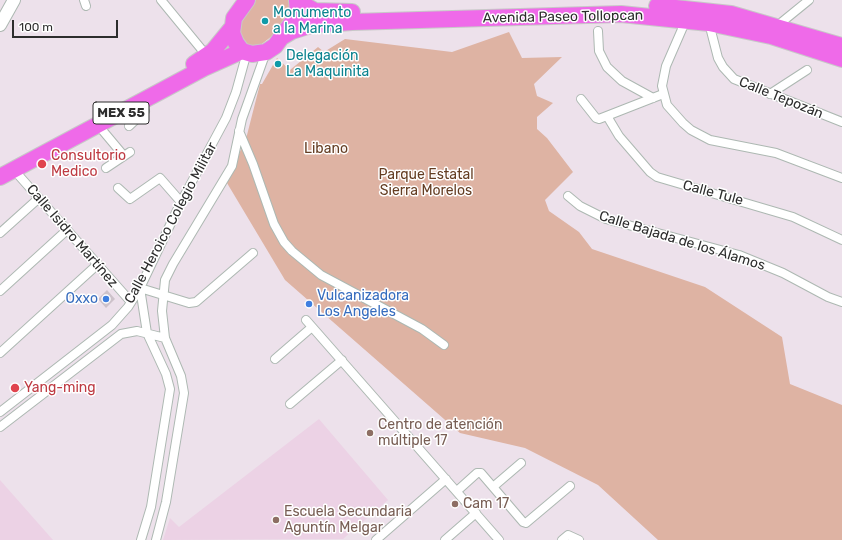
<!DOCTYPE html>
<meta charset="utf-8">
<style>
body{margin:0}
#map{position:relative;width:842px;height:540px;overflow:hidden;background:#ede1eb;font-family:Rubik,sans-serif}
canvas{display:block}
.scale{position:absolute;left:12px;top:20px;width:106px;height:18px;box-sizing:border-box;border:2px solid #2d2d2d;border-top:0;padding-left:5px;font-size:12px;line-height:14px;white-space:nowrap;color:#2d2d2d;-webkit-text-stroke:3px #fff;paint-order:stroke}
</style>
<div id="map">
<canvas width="842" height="540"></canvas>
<div class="scale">100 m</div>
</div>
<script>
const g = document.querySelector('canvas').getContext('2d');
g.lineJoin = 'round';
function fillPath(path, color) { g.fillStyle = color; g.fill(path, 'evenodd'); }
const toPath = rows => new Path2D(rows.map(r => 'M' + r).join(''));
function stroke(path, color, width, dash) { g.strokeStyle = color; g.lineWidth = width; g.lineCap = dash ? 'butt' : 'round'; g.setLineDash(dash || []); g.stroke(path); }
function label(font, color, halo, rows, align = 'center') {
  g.font = font + ' Rubik,sans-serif'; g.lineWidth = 3; g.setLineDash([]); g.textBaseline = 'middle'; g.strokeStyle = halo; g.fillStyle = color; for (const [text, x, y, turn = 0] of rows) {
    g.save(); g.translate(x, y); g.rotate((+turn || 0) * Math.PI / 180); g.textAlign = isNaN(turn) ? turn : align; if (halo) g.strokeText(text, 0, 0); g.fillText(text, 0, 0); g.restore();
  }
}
fillPath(toPath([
 [319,419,388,500,343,539,163,540,170,518,179,527],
 [0,480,53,540,0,540]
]), '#ecd2e5');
fillPath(toPath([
 [256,0,290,0,291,5,280,27,272,36,258,47,244,44,238,28,245,12],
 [509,32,522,58,562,57,534,84,537,96,553,103,537,117,537,129,547,138,573,172,545,200,549,211,579,232,592,249,705,287,782,337,790,384,842,405,842,540,658,540,598,485,525,448,460,433,285,280,227,183,247,135,260,84,262,84,277,58,290,70,318,47,324,52,345,39,452,52]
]), '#deb3a3');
fillPath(toPath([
 [107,290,115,299,106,308,98,299]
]), '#cdc2ca');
const street = toPath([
 [84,0,86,6],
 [161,0,207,56],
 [686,20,666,66,662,86,667,105,683,123,691,130,710,140,776,153,842,178],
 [709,23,718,58,723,67,734,79,842,122],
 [777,26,809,0],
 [598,31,599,51,607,67,622,81,653,98],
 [770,94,807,70],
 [581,99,596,118,599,119,663,94],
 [607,116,619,136,650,172,657,177,793,217,842,240],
 [98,125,124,156],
 [129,126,145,111,140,102],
 [239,131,253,164,274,224,284,242,292,251,321,275,422,329,444,345],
 [106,168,130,152],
 [14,170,131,302],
 [118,188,130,199,160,178,181,202],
 [568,196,580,206,606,219,739,255,783,273,828,297,842,302],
 [0,233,39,198],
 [140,288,147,333,166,374,170,389,151,507,141,540],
 [140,288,189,303,196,302,253,253],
 [0,291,67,230],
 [306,320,499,540],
 [0,353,98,264],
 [275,359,312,327],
 [290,404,342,360],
 [0,412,112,325,128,307,140,288,181,202,226,118,236,92,247,52],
 [0,427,121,334,137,331,165,338],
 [493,487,521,463],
 [457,491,477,473,481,473,523,522,526,523,570,486],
 [156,540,166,502,184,393,181,376,165,338,162,311,165,280,173,264,232,166,242,119,266,52],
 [376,540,446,479],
 [445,540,476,513],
 [562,540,568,535,579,540]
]);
const secondary = toPath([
 [0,25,14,0]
]);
const highway = toPath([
 [247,0,234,18,232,33,236,43,242,51,252,54,266,52,275,46,296,17,298,12,297,0],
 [297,1,315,11,352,12],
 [657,6,731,14,842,46],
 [282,37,292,31,311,25,352,22,621,14,709,23,771,36,842,59],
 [194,64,213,51,231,29],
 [0,177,204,68,242,51]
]);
stroke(street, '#adb8b2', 10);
stroke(secondary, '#adb8b2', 14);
stroke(highway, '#c8c8c8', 18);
stroke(street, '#fff', 8);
stroke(secondary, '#fff', 12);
stroke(highway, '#ef6ae9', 16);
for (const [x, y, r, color] of [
 [265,21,4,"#0f9aa8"],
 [278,64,4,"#0f9aa8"],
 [42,164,5,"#e0444e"],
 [106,299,4,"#3f7fe0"],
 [309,304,4,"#3f7fe0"],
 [15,388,5,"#e0444e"],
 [370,433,4,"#8d6e63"],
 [455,504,4,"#8d6e63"],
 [276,520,4,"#8d6e63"]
]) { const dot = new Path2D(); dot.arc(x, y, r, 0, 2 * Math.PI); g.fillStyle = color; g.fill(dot); stroke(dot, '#fff', 1.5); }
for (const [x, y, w] of [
 [121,113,56]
]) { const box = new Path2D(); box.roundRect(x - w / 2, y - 11, w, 22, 3); g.fillStyle = '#fff'; g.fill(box); stroke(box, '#2d2d2d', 1); }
label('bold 13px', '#2d2d2d', null, [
 ["MEX 55",121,113]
]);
label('14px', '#0d838f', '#fff', [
 ["Monumento",273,13],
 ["a la Marina",273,29],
 ["Delegación",286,56],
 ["La Maquinita",286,72]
], 'left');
label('14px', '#2d2d2d', '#fff', [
 ["Avenida Paseo Tollopcan",563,17,-1],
 ["Calle Tepozán",781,98,22],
 ["Calle Tule",713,193,15],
 ["Calle Heroico Colegio Militar",171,223,-62],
 ["Calle Isidro Martínez",72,236,49],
 ["Calle Bajada de los Álamos",682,241,17]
]);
label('14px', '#643d22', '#fff', [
 ["Libano",326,149],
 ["Parque Estatal",426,175],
 ["Sierra Morelos",426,191]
]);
label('14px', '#be3a42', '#fff', [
 ["Consultorio",51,156],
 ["Medico",51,172],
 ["Yang-ming",24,388]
], 'left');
label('14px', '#366cbe', '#fff', [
 ["Vulcanizadora",317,296],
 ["Los Angeles",317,312],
 ["Oxxo",98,299,"right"]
], 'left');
label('14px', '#785e54', '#fff', [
 ["Centro de atención",378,425],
 ["múltiple 17",378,441],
 ["Cam 17",463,504],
 ["Escuela Secundaria",284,512],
 ["Aguntín Melgar",284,528]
], 'left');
</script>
